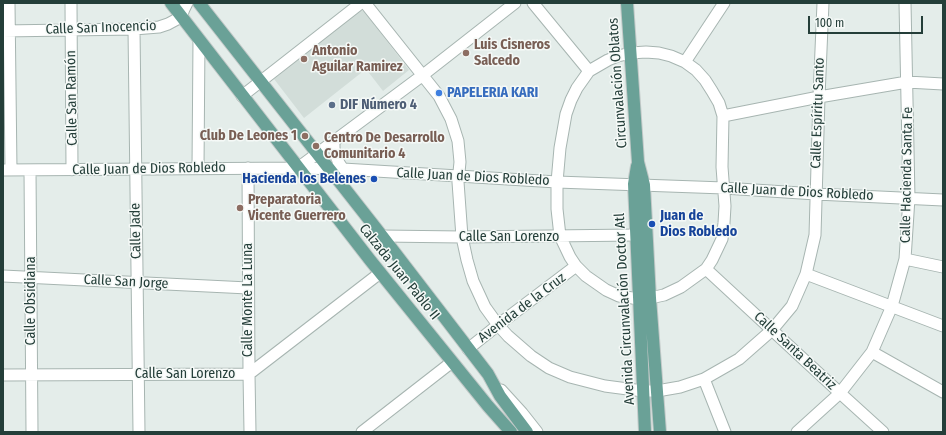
<!DOCTYPE html>
<meta charset="utf-8">
<style>
body{margin:0}
#map{position:relative;width:946px;height:435px;overflow:hidden;background:#e4edea;font-family:"Fira Sans Condensed",sans-serif}
canvas{display:block}
.frame{position:absolute;inset:0;border:4px solid #243e39;pointer-events:none}
.scale{position:absolute;left:808px;top:16px;width:115px;height:18px;box-sizing:border-box;border:2px solid #243e39;border-top:0;padding-left:5px;font-size:12px;line-height:14px;white-space:nowrap;color:#243e39;-webkit-text-stroke:3px #f5f9f7;paint-order:stroke}
</style>
<div id="map">
<canvas width="946" height="435"></canvas>
<div class="frame"></div>
<div class="scale">100 m</div>
</div>
<script>
const g = document.querySelector('canvas').getContext('2d');
g.lineJoin = 'round';
function fillPath(path, color) { g.fillStyle = color; g.fill(path, 'evenodd'); }
const toPath = rows => new Path2D(rows.map(r => 'M' + r).join(''));
function stroke(path, color, width, dash) { g.strokeStyle = color; g.lineWidth = width; g.lineCap = dash ? 'butt' : 'round'; g.setLineDash(dash || []); g.stroke(path); }
function label(font, color, halo, rows, align = 'center') {
  g.font = font + ' "Fira Sans Condensed",sans-serif'; g.lineWidth = 3; g.setLineDash([]); g.textBaseline = 'middle'; g.strokeStyle = halo; g.fillStyle = color; for (const [text, x, y, turn = 0] of rows) {
    g.save(); g.translate(x, y); g.rotate((+turn || 0) * Math.PI / 180); g.textAlign = isNaN(turn) ? turn : align; if (halo) g.strokeText(text, 0, 0); g.fillText(text, 0, 0); g.restore();
  }
}
fillPath(toPath([
 [359,11,364,11,409,70,383,91,366,69,304,118,274,79]
]), '#d2ddd9');
const minor = toPath([
 [9,3,11,170],
 [71,3,72,170],
 [365,3,439,96,451,119,458,141,460,162,458,182,462,237,467,260,473,281,485,307,498,325,508,336,531,356,549,368,570,377,605,386,643,391,657,391,680,387,704,379,739,359,772,330,792,306,806,274,815,235,819,97,823,3],
 [533,3,589,71],
 [134,29,139,432],
 [3,31,134,29,159,27,168,24,181,17,184,9,187,3],
 [646,52,659,53,671,56,685,62,696,70,705,80,712,91,719,103,723,116,722,167,725,206,724,223,722,239,712,260,706,269,681,287,664,295,650,298,639,299,619,296,606,290,586,276,576,266,570,257,560,236,557,209,557,182,560,148,566,114,571,100,577,88,589,71,608,60,618,56,631,53,646,52],
 [685,62,724,3],
 [242,96,361,3],
 [723,116,819,97,907,82,943,84],
 [334,141,334,148,336,156,339,163,343,169],
 [198,168,199,39],
 [248,168,249,374,250,432],
 [298,168,423,75,515,3],
 [3,170,298,168,343,169,557,182,724,188,816,194,943,200],
 [30,170,32,432],
 [382,236,462,237,636,235],
 [905,259,943,267],
 [706,269,840,393,883,432],
 [806,274,943,326],
 [3,276,248,288],
 [468,349,498,325,576,266],
 [872,352,943,392],
 [3,375,249,374,380,273],
 [704,379,725,432],
 [501,390,522,413,537,432],
 [362,432,452,362],
 [797,432,840,393,872,352,892,306,905,259,909,198,905,3]
]);
const major = toPath([
 [171,3,370,260,488,406,511,432],
 [199,3,382,236,488,374,500,396,527,432],
 [627,3,638,162,644,185,650,298,660,432],
 [637,166,634,184,645,432]
]);
stroke(minor, '#a7b5b1', 13);
stroke(major, '#c2c9c8', 14);
stroke(minor, '#fff', 11);
stroke(major, '#6aa197', 12);
for (const [x, y, r, color] of [
 [466,53,4,"#8d6e63"],
 [304,59,4,"#8d6e63"],
 [439,93,4,"#3f7fe0"],
 [332,105,4,"#5c6f8a"],
 [305,136,4,"#8d6e63"],
 [316,146,4,"#8d6e63"],
 [374,179,4,"#1a4fb4"],
 [240,208,4,"#8d6e63"],
 [652,224,4,"#1a4fb4"]
]) { const dot = new Path2D(); dot.arc(x, y, r, 0, 2 * Math.PI); g.fillStyle = color; g.fill(dot); stroke(dot, '#f5f9f7', 1.5); }
label('14px', '#243e39', '#f5f9f7', [
 ["Calle San Inocencio",101,28,-2],
 ["Circunvalación Oblatos",618,83,-94],
 ["Calle San Ramón",72,98,-91],
 ["Calle Espíritu Santo",818,113,-88],
 ["Calle Juan de Dios Robledo",149,169,-1],
 ["Calle Hacienda Santa Fe",907,175,-89],
 ["Calle Juan de Dios Robledo",473,177,3],
 ["Calle Juan de Dios Robledo",797,192,3],
 ["Calle Jade",136,231,-91],
 ["Calle San Lorenzo",509,237],
 ["Calzada Juan Pablo II",399,272,51],
 ["Calle San Jorge",126,282,3],
 ["Calle Monte La Luna",248,300,-90],
 ["Calle Obsidiana",31,301,-90],
 ["Avenida de la Cruz",522,308,-37],
 ["Avenida Circunvalación Doctor Atl",625,309,-93],
 ["Calle Santa Beatriz",795,351,43],
 ["Calle San Lorenzo",185,374]
]);
label('bold 14px', '#785e54', '#f5f9f7', [
 ["Luis Cisneros",474,45],
 ["Salcedo",474,61],
 ["Antonio",312,51],
 ["Aguilar Ramirez",312,67],
 ["Club De Leones 1",297,136,"right"],
 ["Centro De Desarrollo",324,138],
 ["Comunitario 4",324,154],
 ["Preparatoria",248,200],
 ["Vicente Guerrero",248,216]
], 'left');
label('bold 14px', '#366cbe', '#f5f9f7', [
 ["PAPELERIA KARI",447,93]
], 'left');
label('bold 14px', '#4e5e75', '#f5f9f7', [
 ["DIF Número 4",340,105]
], 'left');
label('bold 14px', '#164399', '#f5f9f7', [
 ["Hacienda los Belenes",366,179],
 ["Juan de",660,216,"left"],
 ["Dios Robledo",660,232,"left"]
], 'right');
</script>
